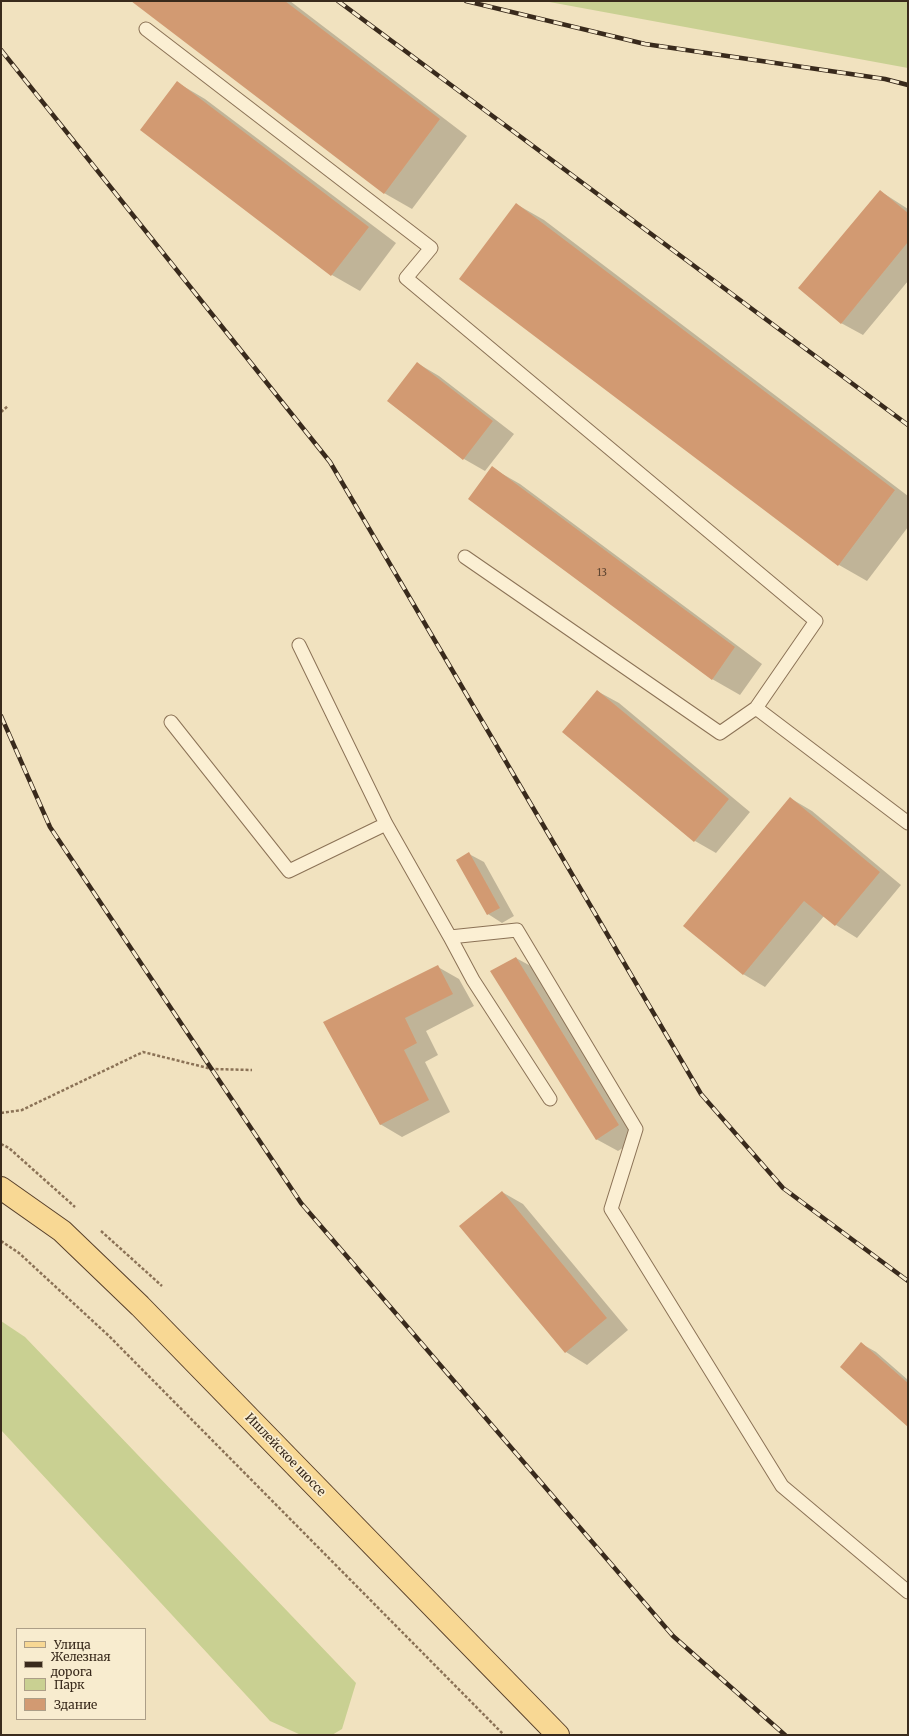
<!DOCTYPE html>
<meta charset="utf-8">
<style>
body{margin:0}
#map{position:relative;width:909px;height:1736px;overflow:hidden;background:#f1e2bf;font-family:Merriweather,serif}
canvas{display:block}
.frame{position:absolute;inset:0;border:2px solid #392a1c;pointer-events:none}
.legend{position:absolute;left:16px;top:1628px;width:130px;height:92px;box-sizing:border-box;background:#f8eccf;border:1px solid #ac9e87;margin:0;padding:5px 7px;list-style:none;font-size:12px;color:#392a1c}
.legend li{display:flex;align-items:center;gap:8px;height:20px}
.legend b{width:20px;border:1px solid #ac9e87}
</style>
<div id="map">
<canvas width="909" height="1736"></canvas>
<div class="frame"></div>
<ul class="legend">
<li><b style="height:5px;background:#f8d894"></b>Улица</li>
<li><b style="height:5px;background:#392a1c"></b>Железная дорога</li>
<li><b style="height:11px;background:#c9d092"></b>Парк</li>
<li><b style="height:11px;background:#d29a72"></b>Здание</li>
</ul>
</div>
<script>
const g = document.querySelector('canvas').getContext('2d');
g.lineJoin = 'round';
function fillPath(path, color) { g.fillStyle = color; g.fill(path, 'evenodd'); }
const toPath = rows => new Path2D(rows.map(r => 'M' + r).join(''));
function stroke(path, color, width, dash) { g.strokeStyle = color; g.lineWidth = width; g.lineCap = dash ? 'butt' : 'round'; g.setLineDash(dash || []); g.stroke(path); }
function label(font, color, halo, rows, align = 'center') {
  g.font = font + ' Merriweather,serif'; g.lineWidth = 3.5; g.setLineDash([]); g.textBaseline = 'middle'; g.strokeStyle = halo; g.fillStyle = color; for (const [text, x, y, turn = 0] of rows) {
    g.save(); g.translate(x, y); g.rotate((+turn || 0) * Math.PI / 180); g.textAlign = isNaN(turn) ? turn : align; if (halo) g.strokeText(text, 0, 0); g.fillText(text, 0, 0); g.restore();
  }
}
fillPath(toPath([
 [544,1,908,1,908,68],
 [1,1321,25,1337,356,1683,342,1729,332,1735,301,1735,270,1721,1,1430]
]), '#c9d092');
fillPath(toPath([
 [133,1,290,1,467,136,412,209,384,193],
 [178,83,205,99,396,243,360,291,332,275,142,130],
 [880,191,908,209,908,281,863,335,841,323],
 [516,204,544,220,908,496,908,527,867,581,839,565,460,279],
 [417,363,439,376,514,434,485,471,464,459],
 [492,468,520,484,762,664,740,695,712,679],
 [597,691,619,703,750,812,716,853,695,841],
 [790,798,812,811,901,885,857,938,836,925,824,916,765,987,743,974],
 [469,854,484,862,514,916,502,923,488,914],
 [516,958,538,970,640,1137,618,1151,596,1139],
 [438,967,459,979,474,1006,426,1031,438,1055,425,1062,450,1112,402,1137,380,1124,325,1022],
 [502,1192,523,1204,628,1330,587,1365,566,1352],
 [862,1344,876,1352,908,1380,908,1425]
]), '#0003');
fillPath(toPath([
 [131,1,285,1,440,119,384,194],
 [177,81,369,227,331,276,140,130],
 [880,190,908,213,908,242,841,324,798,288],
 [516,203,895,490,838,566,459,279],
 [417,362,493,421,463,460,387,401],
 [492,466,735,647,712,680,468,499],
 [597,690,729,799,694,842,562,732],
 [790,797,880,872,835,926,804,901,743,975,683,926],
 [469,852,500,908,487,915,456,860],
 [516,957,619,1125,596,1140,490,971],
 [438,965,453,994,405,1018,417,1043,404,1050,429,1100,380,1125,323,1022],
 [502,1191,607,1318,565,1353,459,1226],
 [861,1342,908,1383,908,1427,840,1367]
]), '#d29a72');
const lane = toPath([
 [146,29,431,248,406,278,816,621,756,708,908,823],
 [465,557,720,733,756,708],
 [299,645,386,824,450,937,517,930,636,1129,611,1209,782,1486,908,1592],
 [171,722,289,871,386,824],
 [450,937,473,980,550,1099]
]);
const primary = toPath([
 [1,1188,62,1231,140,1306,558,1735]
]);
stroke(lane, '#8b7256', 15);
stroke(primary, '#58402b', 24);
stroke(toPath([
 [1,412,8,406],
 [1,1113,22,1110,143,1052,212,1069,252,1070],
 [1,1144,9,1148,75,1207],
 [101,1231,162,1286],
 [1,1241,19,1253,109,1336,504,1735]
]), '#8b7256', 2.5, [3, 2]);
stroke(lane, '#fbefd3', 13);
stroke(primary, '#f8d894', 22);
const rail = toPath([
 [338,1,908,425],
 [466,1,645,44,885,79,908,85],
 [1,50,330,462,701,1094,783,1188,908,1281],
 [1,716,50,827,301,1203,673,1636,785,1735]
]);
stroke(rail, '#392a1c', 4.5);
stroke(rail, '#f8eccf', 3, [9]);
label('10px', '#5f4632', null, [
 ["13",602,573]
]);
label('12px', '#392a1c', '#f8eccf', [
 ["Ишлейское шоссе",285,1455,46]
]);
</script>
